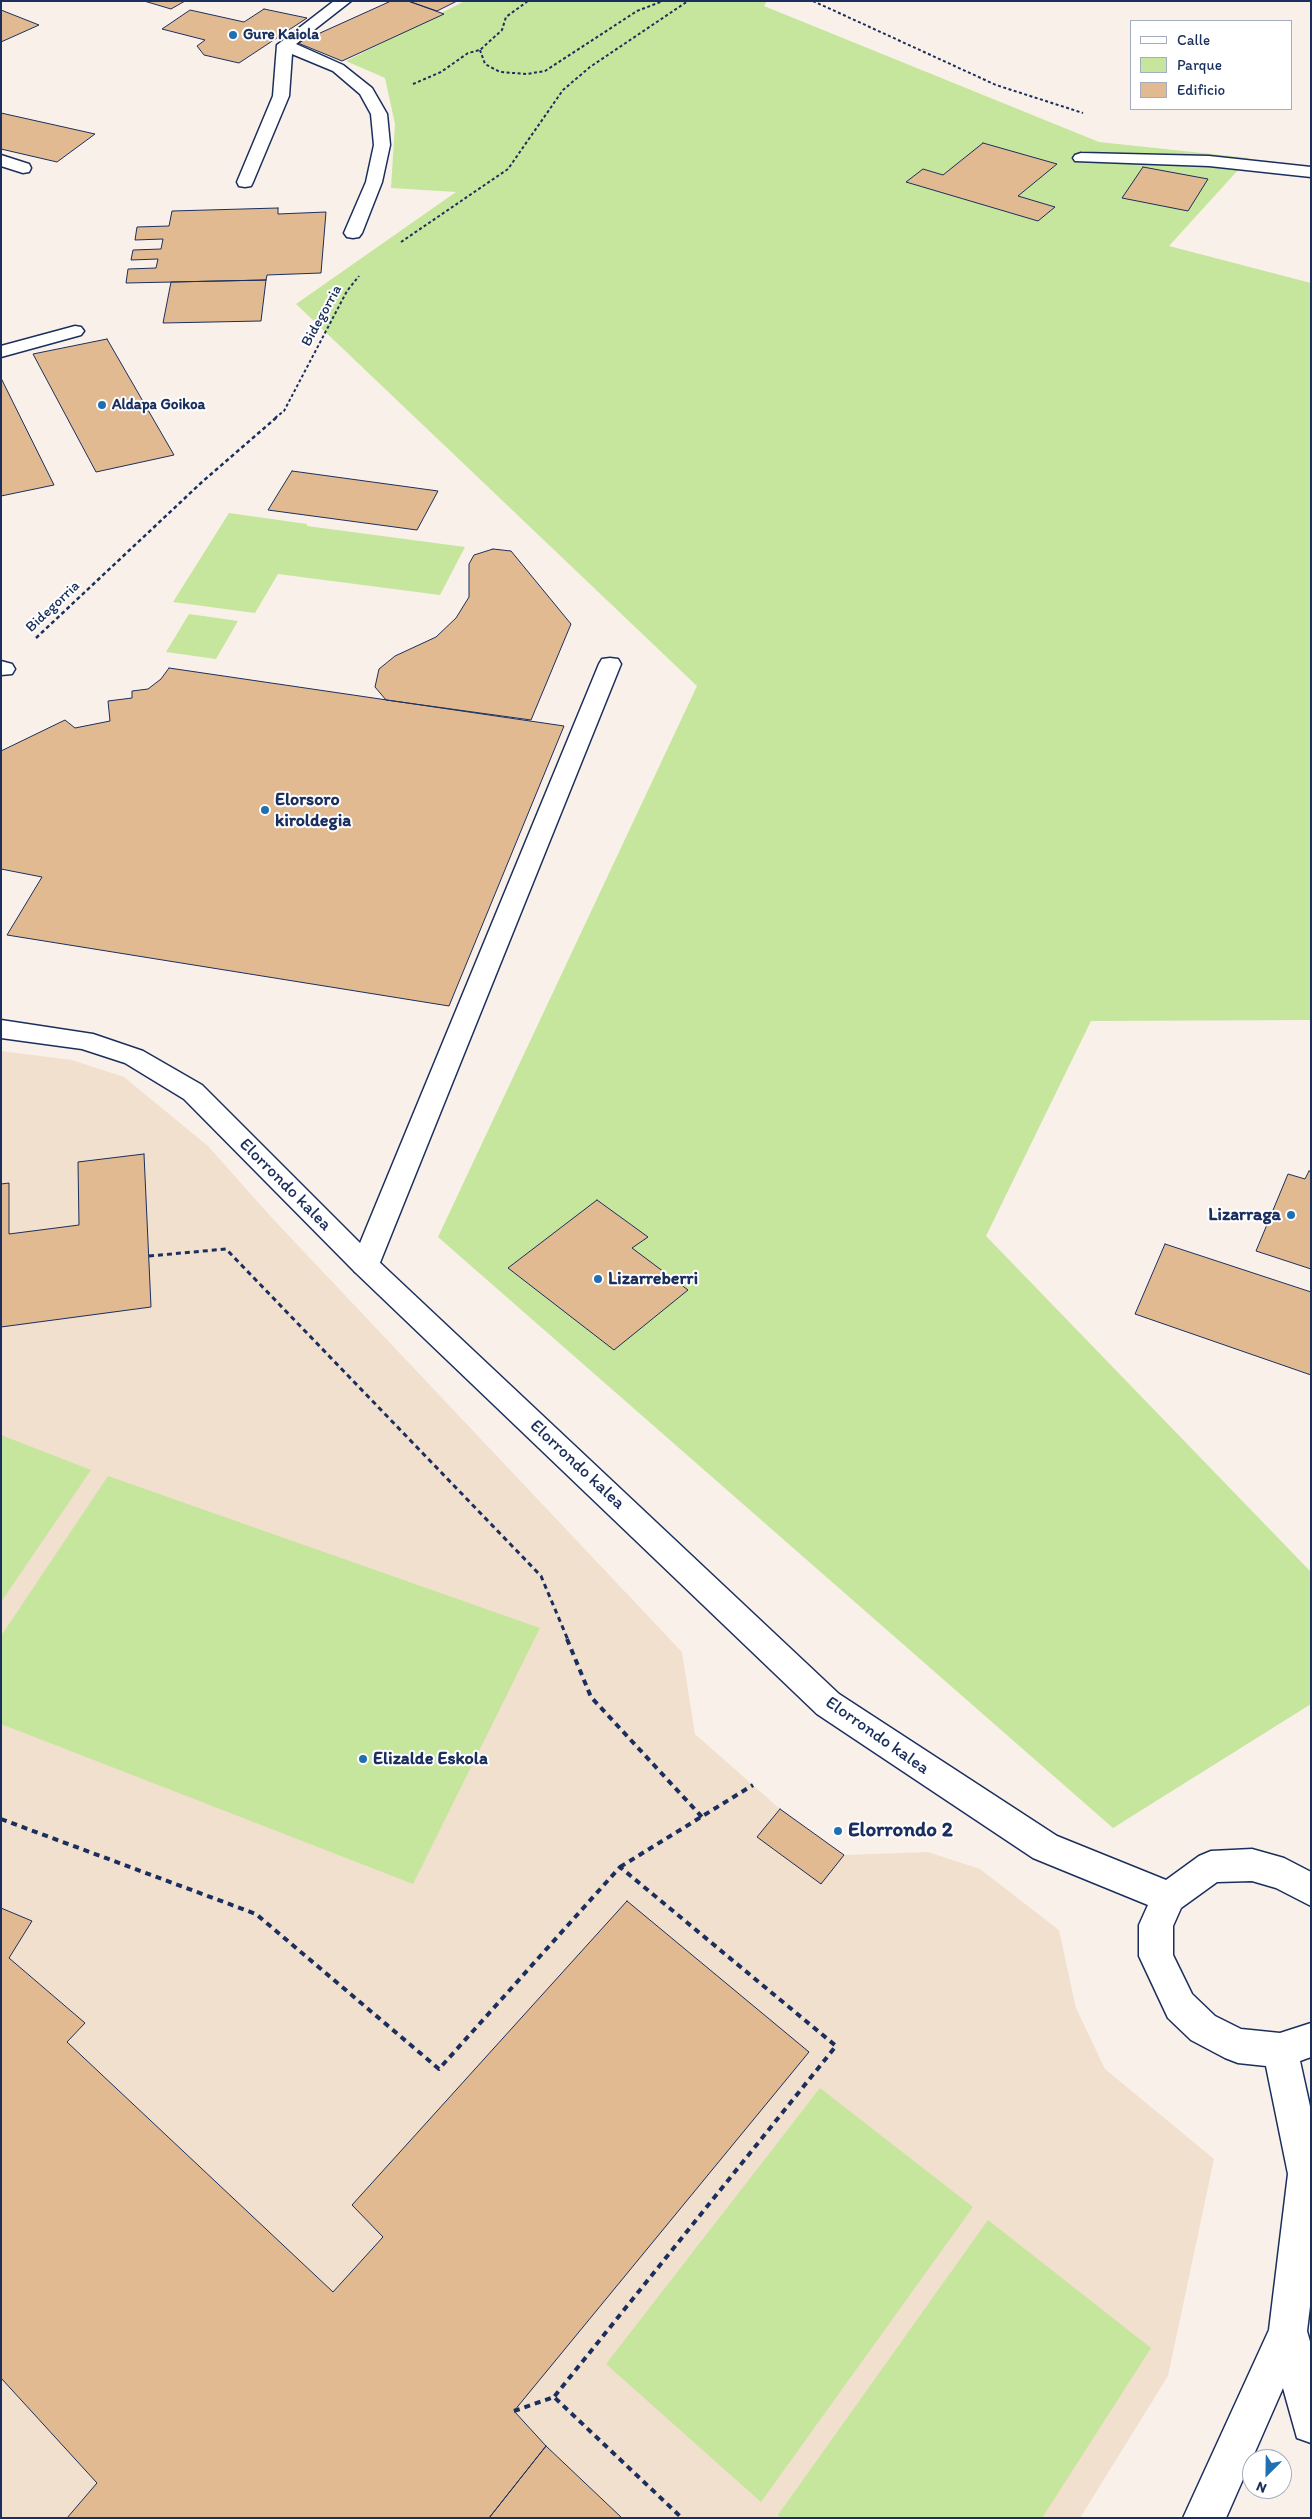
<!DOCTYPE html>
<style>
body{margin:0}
#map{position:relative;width:1312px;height:2519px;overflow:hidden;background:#f9f1e9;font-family:Itim,sans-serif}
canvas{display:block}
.frame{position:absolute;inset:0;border:2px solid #1b2f5e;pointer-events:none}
.legend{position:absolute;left:1130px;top:20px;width:162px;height:90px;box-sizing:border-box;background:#fff;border:1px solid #a4acbf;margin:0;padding:6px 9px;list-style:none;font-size:15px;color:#1b2f5e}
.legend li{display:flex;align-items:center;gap:10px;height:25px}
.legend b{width:25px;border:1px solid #a4acbf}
.north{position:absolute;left:1242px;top:2449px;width:50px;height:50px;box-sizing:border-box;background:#fff;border:1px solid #a4acbf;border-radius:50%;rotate:203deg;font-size:14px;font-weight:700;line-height:20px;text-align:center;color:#1b2f5e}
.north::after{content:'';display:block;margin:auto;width:18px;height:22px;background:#1f6fb2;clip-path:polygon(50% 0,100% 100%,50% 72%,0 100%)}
</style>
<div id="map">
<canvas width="1312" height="2519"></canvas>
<div class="frame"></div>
<ul class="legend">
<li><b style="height:6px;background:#fff"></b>Calle</li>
<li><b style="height:14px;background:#c6e59d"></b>Parque</li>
<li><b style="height:14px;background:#e2ba92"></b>Edificio</li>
</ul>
<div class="north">N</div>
</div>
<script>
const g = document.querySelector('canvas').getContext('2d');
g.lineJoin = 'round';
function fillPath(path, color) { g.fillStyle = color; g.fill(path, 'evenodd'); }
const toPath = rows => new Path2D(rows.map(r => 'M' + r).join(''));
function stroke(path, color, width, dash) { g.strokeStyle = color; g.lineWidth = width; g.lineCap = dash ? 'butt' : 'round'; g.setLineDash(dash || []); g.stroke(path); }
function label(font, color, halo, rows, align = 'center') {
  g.font = font + ' Itim,sans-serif'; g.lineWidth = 4; g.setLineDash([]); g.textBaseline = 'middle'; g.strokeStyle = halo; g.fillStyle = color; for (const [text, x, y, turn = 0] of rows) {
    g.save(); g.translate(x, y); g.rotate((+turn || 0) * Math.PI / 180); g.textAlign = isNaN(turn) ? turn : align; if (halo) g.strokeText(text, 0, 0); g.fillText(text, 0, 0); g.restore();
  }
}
fillPath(toPath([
 [1,1051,72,1060,124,1077,208,1146,273,1219,682,1652,695,1734,780,1809,844,1855,928,1852,980,1869,1059,1930,1076,2008,1105,2069,1214,2159,1168,2376,1080,2518,1,2518]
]), '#f2e0cf');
fillPath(toPath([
 [465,1,767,1,764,6,1099,142,1249,158,1169,246,1311,283,1311,1020,1091,1021,986,1236,1311,1572,1311,1704,1113,1828,438,1237,697,686,296,304,456,192,391,188,395,124,385,78,346,61],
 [229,513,307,524,307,526,465,547,440,595,278,574,255,613,173,602],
 [189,614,238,621,216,659,166,652],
 [1,1435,91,1470,1,1602],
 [108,1476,540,1628,413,1884,1,1724,1,1636],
 [820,2088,973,2207,761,2502,606,2364],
 [988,2220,1151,2348,1042,2518,781,2518,778,2515]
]), '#c6e59d');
const building = toPath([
 [144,1,185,1,171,9,144,1],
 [391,1,408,1,444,14,342,61,298,43,391,1],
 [408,1,457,1,437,11,408,1],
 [264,9,307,18,239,63,204,55,197,46,205,40,162,29,190,10,244,22,264,9],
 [1,10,39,25,1,42,1,10],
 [1,113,95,134,57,162,1,149,1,113],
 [983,143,1057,164,1018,196,1055,207,1038,221,906,182,923,169,943,175,983,143],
 [1143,167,1208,179,1188,211,1122,198,1143,167],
 [278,208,278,214,326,212,321,273,267,275,266,280,126,283,128,269,156,268,158,259,131,260,133,250,161,249,163,239,135,240,137,227,169,226,172,211,278,208],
 [266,280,261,321,163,323,171,282,266,280],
 [107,339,174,455,96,472,33,354,107,339],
 [1,378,54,485,1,496,1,378],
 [292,471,438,491,417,530,268,510,292,471],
 [493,549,511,551,571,624,531,720,386,700,375,687,379,669,395,656,436,637,456,618,469,597,469,564,474,555,493,549],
 [169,668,564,726,449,1006,7,935,42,877,1,869,1,751,65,720,75,728,110,721,108,701,132,698,132,691,148,689,161,679,169,668],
 [144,1154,151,1307,1,1327,1,1184,9,1183,9,1234,79,1225,78,1162,144,1154],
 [1309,1171,1311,1172,1311,1269,1256,1251,1288,1174,1305,1179,1309,1171],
 [597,1200,648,1237,632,1248,688,1290,614,1350,508,1268,597,1200],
 [1165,1244,1311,1292,1311,1375,1135,1314,1165,1244],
 [780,1809,844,1855,821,1884,757,1837,780,1809],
 [627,1901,809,2052,514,2411,546,2446,489,2518,67,2518,97,2483,1,2378,1,1908,32,1921,9,1958,85,2023,67,2042,333,2292,383,2237,352,2205,627,1901],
 [546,2446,622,2518,489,2518,546,2446]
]);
fillPath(building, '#e2ba92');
stroke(building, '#1b2f5e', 1);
const lane = toPath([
 [1081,153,1209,156,1311,167,1311,177,1209,166,1075,161,1073,158,1075,155,1081,153],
 [610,658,618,659,621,664,379,1265,375,1272,365,1276,355,1272,351,1265,599,664,602,659,610,658]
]);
const street = toPath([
 [334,1,351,1,296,44,343,65,372,88,387,114,390,145,382,182,362,233,359,237,353,238,347,237,344,233,366,182,374,145,371,114,360,94,333,71,292,54,289,96,253,182,251,186,245,187,239,186,237,182,273,96,277,45,334,1],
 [1,155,29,164,31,168,29,172,23,173,1,166,1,155],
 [75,326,81,327,84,331,81,335,1,357,1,346,75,326],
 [1,661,12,664,15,669,12,674,1,675,1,661],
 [1,1020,93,1034,143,1051,202,1085,375,1258,839,1694,1057,1836,1166,1880,1199,1856,1211,1851,1252,1849,1284,1858,1311,1872,1311,1906,1276,1888,1252,1881,1217,1882,1181,1908,1173,1926,1173,1955,1192,1994,1215,2016,1241,2029,1280,2033,1311,2023,1311,2057,1300,2061,1311,2111,1311,2298,1307,2331,1311,2345,1311,2443,1297,2438,1283,2388,1226,2518,1183,2518,1269,2330,1288,2174,1266,2066,1238,2063,1225,2058,1191,2040,1168,2018,1139,1956,1139,1925,1148,1905,1033,1858,817,1714,355,1272,184,1099,125,1063,82,1049,1,1038,1,1020]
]);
stroke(lane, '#1b2f5e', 3);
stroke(street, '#1b2f5e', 3);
stroke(toPath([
 [813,1,996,85,1083,113],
 [480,50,485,64,500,72,527,74,545,71,637,11,663,1],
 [413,84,441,72,468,53,480,50,502,30,506,17,528,1],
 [401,242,508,169,563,90,590,67,688,1],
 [275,418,284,411,347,291,359,276]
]), '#1b2f5e', 2, [3, 2.5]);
stroke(toPath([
 [36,638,202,482,277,417]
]), '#1b2f5e', 2.5, [4, 3]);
stroke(toPath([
 [149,1256,226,1249,541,1576,568,1640]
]), '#1b2f5e', 3, [5, 4]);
stroke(toPath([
 [567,1639,591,1697,702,1817],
 [1,1819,256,1914,439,2069,620,1867,836,2046,554,2397],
 [620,1867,753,1785],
 [514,2411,554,2397,682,2518]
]), '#1b2f5e', 4, [6, 5]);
fillPath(lane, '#fff');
fillPath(street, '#fff');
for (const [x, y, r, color] of [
 [233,35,5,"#1f6fb2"],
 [102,405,5,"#1f6fb2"],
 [265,810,5,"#1f6fb2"],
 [1291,1215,5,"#1f6fb2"],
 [598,1279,5,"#1f6fb2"],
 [363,1759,5,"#1f6fb2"],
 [838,1831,5,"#1f6fb2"]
]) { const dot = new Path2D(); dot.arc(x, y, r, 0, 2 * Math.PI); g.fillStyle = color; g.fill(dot); stroke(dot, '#fff', 2); }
label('bold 15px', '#1b2f5e', '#fff', [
 ["Gure Kaiola",243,35],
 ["Aldapa Goikoa",112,405]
], 'left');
label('15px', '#1b2f5e', '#fff', [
 ["Bidegorria",322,316,-61],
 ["Bidegorria",53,607,-43]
]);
label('bold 18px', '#1b2f5e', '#fff', [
 ["Elorsoro",275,800],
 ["kiroldegia",275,821],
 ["Lizarraga",1281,1215,"right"],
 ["Lizarreberri",608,1279],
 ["Elizalde Eskola",373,1759]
], 'left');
label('18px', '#1b2f5e', '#fff', [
 ["Elorrondo kalea",285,1185,45],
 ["Elorrondo kalea",577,1465,43],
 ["Elorrondo kalea",877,1736,35]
]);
label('bold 21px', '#1b2f5e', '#fff', [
 ["Elorrondo 2",848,1831]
], 'left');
</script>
